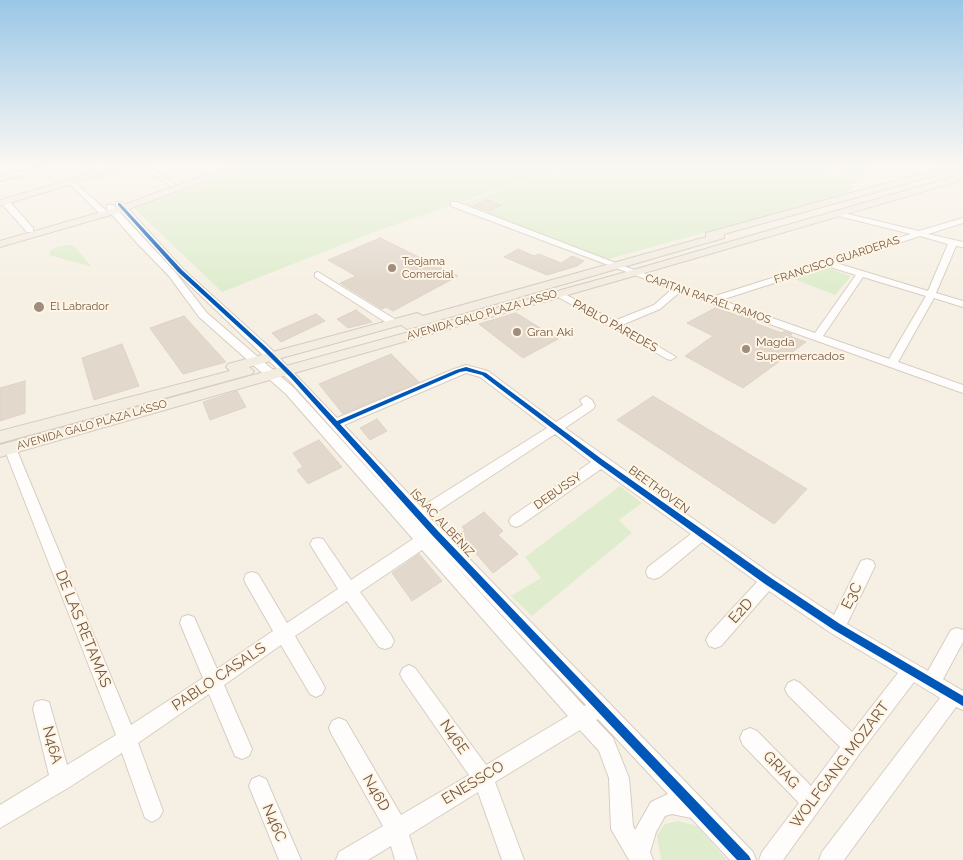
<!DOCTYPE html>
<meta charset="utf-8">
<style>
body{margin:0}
canvas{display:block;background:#f6f0e4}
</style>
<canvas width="963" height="860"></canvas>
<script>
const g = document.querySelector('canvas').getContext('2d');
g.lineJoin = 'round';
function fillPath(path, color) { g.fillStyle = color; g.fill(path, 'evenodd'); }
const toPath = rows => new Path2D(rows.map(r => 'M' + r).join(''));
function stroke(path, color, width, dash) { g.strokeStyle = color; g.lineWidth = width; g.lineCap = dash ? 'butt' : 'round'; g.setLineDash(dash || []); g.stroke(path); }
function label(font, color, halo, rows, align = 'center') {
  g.font = font + ' Raleway,sans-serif'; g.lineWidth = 4; g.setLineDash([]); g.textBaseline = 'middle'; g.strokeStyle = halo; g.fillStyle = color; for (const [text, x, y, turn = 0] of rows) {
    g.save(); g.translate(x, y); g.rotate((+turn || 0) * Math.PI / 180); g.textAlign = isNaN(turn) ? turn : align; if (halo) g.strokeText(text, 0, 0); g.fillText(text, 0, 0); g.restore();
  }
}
fillPath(toPath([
 [257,164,571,164,374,232,222,292,134,208],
 [574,164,802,164,858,178,848,193,608,259,462,204],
 [809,164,871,164,860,177],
 [71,245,74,246,92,267,49,255,51,250,56,247],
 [828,268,851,276,835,295,794,279],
 [620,486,642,503,619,520,632,533,532,616,511,596,541,578,525,557],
 [678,821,697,826,727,860,661,860,657,835,665,824]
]), '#dfedce');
const building = toPath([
 [487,200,502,205,489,211,474,206,487,200],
 [380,238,458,276,393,311,386,307,382,309,340,283,356,276,328,260,380,238],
 [518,249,534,256,539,254,561,263,572,256,584,261,577,266,547,275,504,257,518,249],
 [715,308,756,321,754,323,782,333,784,331,792,334,790,336,806,342,743,388,685,356,713,336,687,323,715,308],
 [356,310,372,322,348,328,337,319,356,310],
 [516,313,558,339,523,358,479,324,516,313],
 [316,314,325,321,281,342,272,333,316,314],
 [184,316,226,362,183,374,150,328,184,316],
 [122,344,139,386,94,400,82,358,122,344],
 [391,354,419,382,343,414,319,384,391,354],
 [25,381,25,413,0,421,0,388,25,381],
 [237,391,246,407,210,420,203,402,237,391],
 [653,396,807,489,774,524,617,420,653,396],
 [377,419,387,431,370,440,360,428,377,419],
 [319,440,342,467,308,484,297,470,303,467,293,453,319,440],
 [484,512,503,531,498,535,518,554,493,573,459,534,465,530,462,527,484,512],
 [419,554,442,581,412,601,392,573,419,554]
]);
fillPath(building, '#e2d8cc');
stroke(building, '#dfd2c6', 1);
const minor = toPath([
 [47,164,58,164,0,181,0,177,47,164],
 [78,164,86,164,94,170,89,171,78,164],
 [137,164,145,164,176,185,171,186,137,164],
 [69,181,73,181,108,212,108,216,102,216,69,183,69,181],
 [2,200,8,200,33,228,33,232,27,232,2,204,2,200],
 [116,202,122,202,183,269,268,346,337,418,454,369,466,365,488,371,556,422,583,405,580,400,586,396,592,400,595,406,593,409,565,428,774,576,834,615,861,561,867,559,873,561,875,566,847,624,928,671,951,630,957,628,963,630,963,642,943,679,963,691,963,710,956,707,844,860,819,860,822,852,940,698,914,682,860,753,783,860,759,860,762,852,799,803,743,745,740,738,743,731,750,728,757,731,811,786,840,747,788,695,785,689,788,683,794,680,800,683,852,732,898,673,831,633,769,591,721,646,715,648,709,646,706,640,709,634,757,582,702,542,660,577,654,579,648,577,646,572,648,567,691,534,601,469,521,525,516,527,511,525,509,521,511,517,591,462,555,434,429,517,705,802,753,852,756,860,730,860,691,818,672,814,665,816,656,832,650,852,653,860,629,860,611,829,609,778,599,751,580,730,495,782,524,860,502,860,478,792,409,835,417,860,395,860,391,846,368,860,336,860,339,852,383,826,332,735,329,728,332,721,339,718,346,721,401,815,469,775,403,680,400,674,403,668,409,665,415,668,486,765,568,716,422,550,360,592,391,635,394,641,391,647,385,649,379,647,347,601,295,636,322,682,325,688,322,694,316,697,310,694,281,645,224,685,252,749,249,756,242,759,235,756,209,694,138,743,163,811,159,818,152,822,145,818,122,753,68,788,0,828,0,805,49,775,33,709,35,702,42,700,49,702,67,765,116,735,4,448,5,445,15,445,16,448,131,725,203,678,180,623,182,617,188,615,194,617,217,669,273,631,246,584,244,579,246,574,252,572,258,574,287,623,338,589,313,549,310,544,313,539,318,538,323,539,351,580,413,539,286,394,199,317,169,276,137,243,107,209,107,205,113,205,175,272,207,313,294,388,409,514,289,380,177,273,116,206,116,202],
 [466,373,480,377,547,428,421,507,344,425,466,373],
 [442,551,586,705,584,706,442,551],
 [598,719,668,794,651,802,635,830,633,826,629,778,613,738,596,720,598,719],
 [451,202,457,202,629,268,712,297,911,234,835,215,835,211,919,231,963,218,963,223,928,234,963,242,963,247,956,246,936,293,963,301,963,307,934,298,898,362,963,385,963,393,680,292,660,309,622,325,676,357,671,360,667,359,553,294,558,291,561,292,614,321,654,305,672,289,451,206,451,202],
 [920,236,948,244,928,291,836,263,920,236],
 [827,266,856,275,815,333,721,300,827,266],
 [863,277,926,296,889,359,823,336,863,277],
 [318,272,398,321,399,323,398,325,390,325,315,277,315,273,318,272],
 [259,776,266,779,301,860,279,860,249,786,252,779,259,776]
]);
const major = toPath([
 [123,164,137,164,0,206,0,200,123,164],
 [236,164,249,164,121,212,0,247,0,241,115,208,236,164],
 [956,164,963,164,963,168,724,234,724,238,412,328,407,329,401,325,249,367,254,371,252,374,0,443,0,431,230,371,226,367,228,364,417,313,423,316,706,237,706,233,956,164],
 [963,174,963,180,634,276,0,457,0,445,626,272,963,174]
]);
stroke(minor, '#d7cdc3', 2);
stroke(major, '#d5cbc2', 2);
fillPath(minor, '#fefdfb');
fillPath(major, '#f2ece1');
fillPath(toPath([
 [118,203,120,203,182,270,266,347,295,376,337,421,456,370,466,367,486,373,603,460,771,578,840,624,963,696,963,706,834,630,765,584,599,464,482,375,466,371,460,372,340,424,438,531,749,856,751,860,737,860,432,535,291,378,262,349,178,272,118,205,118,203]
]), '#0057b8');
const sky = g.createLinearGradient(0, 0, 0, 285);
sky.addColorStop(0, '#9ac7e7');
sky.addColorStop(0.58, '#fbf8f3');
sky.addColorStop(1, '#fbf8f300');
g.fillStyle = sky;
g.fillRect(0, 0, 963, 285);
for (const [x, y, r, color] of [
 [392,268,5,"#a18d7d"],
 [39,307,6,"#a18d7d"],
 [517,332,5,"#a18d7d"],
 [746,349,5,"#a18d7d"]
]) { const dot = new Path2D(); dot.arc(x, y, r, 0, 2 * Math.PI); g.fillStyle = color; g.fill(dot); stroke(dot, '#fff5e4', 2); }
label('11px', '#735745', '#fff5e4', [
 ["FRANCISCO GUARDERAS",837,260,-18],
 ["CAPITAN RAFAEL RAMOS",708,299,19],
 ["AVENIDA GALO PLAZA LASSO",482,315,-16],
 ["AVENIDA GALO PLAZA LASSO",92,425,-16]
]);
label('11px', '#735745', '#fff5e4', [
 ["Teojama",402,262],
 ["Comercial",402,275],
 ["El Labrador",50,307]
], 'left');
label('12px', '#735745', '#fff5e4', [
 ["PABLO PAREDES",615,326,29],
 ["BEETHOVEN",659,490,36],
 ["DEBUSSY",558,491,-35],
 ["ISAAC ALBÉNIZ",442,523,47]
]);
label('12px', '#735745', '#fff5e4', [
 ["Gran Aki",527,332],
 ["Magda",756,342],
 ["Supermercados",756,356]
], 'left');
label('15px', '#735745', '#fff5e4', [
 ["E3C",852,596,-63],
 ["E2D",741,611,-48],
 ["DE LAS RETAMAS",83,629,68],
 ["PABLO CASALS",219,677,-34],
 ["N46E",454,737,55],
 ["N46A",52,745,75],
 ["WOLFGANG MOZART",840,765,-53],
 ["GRIAG",781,770,46],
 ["ENESSCO",473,783,-31],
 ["N46D",376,793,60],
 ["N46C",274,823,67]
]);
</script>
